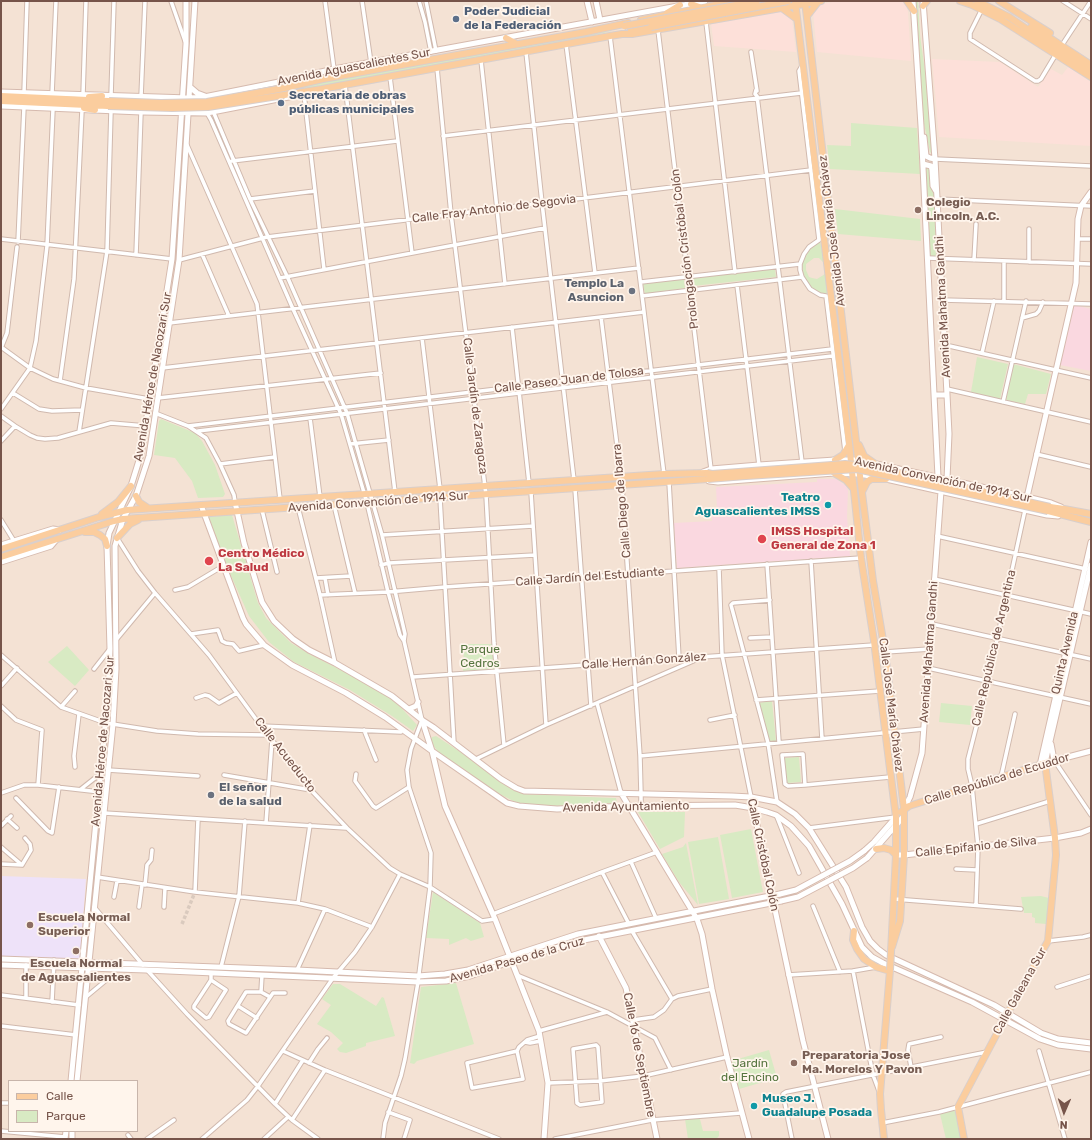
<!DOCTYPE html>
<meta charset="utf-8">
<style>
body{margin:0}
#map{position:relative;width:1092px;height:1140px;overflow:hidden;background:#fcf1e5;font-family:Rubik,sans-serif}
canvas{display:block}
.frame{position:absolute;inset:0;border:2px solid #76544a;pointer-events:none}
.legend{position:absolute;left:8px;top:1080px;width:130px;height:52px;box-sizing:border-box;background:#fff5ec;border:1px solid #c8b5ab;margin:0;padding:5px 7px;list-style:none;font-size:12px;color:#76544a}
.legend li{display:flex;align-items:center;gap:8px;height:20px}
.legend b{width:20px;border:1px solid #c8b5ab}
.north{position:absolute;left:1044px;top:1092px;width:40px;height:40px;-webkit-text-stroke:3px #fff5ec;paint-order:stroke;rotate:182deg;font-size:11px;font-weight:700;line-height:16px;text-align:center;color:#76544a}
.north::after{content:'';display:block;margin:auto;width:14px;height:18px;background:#76544a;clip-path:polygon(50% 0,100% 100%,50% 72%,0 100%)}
</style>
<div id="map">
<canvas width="1092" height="1140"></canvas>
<div class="frame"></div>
<ul class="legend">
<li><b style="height:5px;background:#fbcd9e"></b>Calle</li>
<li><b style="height:11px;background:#d8eac3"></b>Parque</li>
</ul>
<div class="north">N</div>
</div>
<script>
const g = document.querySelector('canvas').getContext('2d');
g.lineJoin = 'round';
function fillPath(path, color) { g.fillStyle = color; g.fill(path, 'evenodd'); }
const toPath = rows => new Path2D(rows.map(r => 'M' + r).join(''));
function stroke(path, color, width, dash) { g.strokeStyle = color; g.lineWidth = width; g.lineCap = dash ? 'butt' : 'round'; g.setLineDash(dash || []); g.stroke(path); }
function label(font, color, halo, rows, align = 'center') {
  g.font = font + ' Rubik,sans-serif'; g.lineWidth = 3.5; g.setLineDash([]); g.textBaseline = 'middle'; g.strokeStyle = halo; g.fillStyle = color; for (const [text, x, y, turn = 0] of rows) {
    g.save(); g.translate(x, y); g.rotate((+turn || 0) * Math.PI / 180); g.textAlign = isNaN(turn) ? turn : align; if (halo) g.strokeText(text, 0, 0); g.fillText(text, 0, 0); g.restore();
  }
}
fillPath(toPath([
 [1,1,1091,1,1091,1139,1,1139],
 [9,1081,137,1081,137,1131,9,1131]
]), '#f4e2d4');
fillPath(toPath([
 [839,1,906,1,908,12,911,61,817,52,813,12,820,4],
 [782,11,792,19,796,52,714,46,711,24],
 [932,59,1000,62,1038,87,1051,69,1062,75,1068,67,1091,82,1091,146,939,137]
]), '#fde0d9');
fillPath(toPath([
 [1,876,86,879,80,959,1,956]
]), '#eee2f9');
fillPath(toPath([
 [1074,305,1091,309,1091,371,1060,365],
 [817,479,836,479,846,486,848,491,847,516,850,556,677,568,674,523,712,521,712,508,717,508,716,487,817,482]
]), '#fad8e0');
fillPath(toPath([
 [913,1,918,1,920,35,927,86,932,154,930,152,923,119],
 [612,31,574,40,319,88,284,92,321,82,573,35],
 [851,123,917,128,920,174,830,169,827,145,851,146],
 [926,168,929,168,932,186,935,192,936,257,930,256],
 [835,209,920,219,921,241,838,234],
 [820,241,824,263,819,258,814,258,806,264,806,270,809,277,812,278,817,279,825,274,829,294,820,293,811,287,805,278,803,272,802,264,809,248],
 [775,269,776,277,693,286,692,278],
 [684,279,685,288,645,294,643,284],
 [977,357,1008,364,1000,399,971,392],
 [1013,364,1051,374,1046,394,1028,394,1025,404,1006,400],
 [161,419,195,433,202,441,215,465,225,494,223,497,198,498,192,481,175,458,154,455,159,421],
 [232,515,258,603,266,618,291,643,311,655,381,690,394,700,417,725,413,731,392,716,350,690,294,662,269,642,249,616,228,569,208,517],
 [464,644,492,644,494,669,463,671],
 [67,646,89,670,75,686,48,662],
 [772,701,776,741,768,742,758,703],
 [941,703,972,706,970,725,939,722],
 [436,736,477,763,507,786,524,794,613,798,616,798,617,803,554,806,519,804,494,791,439,753,432,744,431,739,432,737],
 [799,757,801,782,787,783,784,758],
 [638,812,685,812,684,837,660,849],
 [751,829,763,892,732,898,720,835],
 [718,837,729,899,699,904,688,842],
 [686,843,698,905,679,882,662,854,683,847],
 [433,892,480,923,484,937,471,941,466,938,449,945,449,939,426,938],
 [1041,896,1049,898,1046,924,1035,923,1035,918,1032,917,1032,913,1024,913,1021,897],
 [456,983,474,1044,417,1061,414,1064,410,1063,421,987],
 [333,984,340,984,376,1006,382,997,384,998,395,1036,366,1043,366,1046,346,1053,340,1052,337,1049,343,1043,331,1032,317,1024,331,1005,322,999],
 [769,1050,777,1078,739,1089,731,1061],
 [955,1110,962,1139,946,1139,940,1114],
 [685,1119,700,1119,703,1131,719,1131,719,1136,716,1139,688,1139]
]), '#d8eac3');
stroke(toPath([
 [182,924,195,892]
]), '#dacabe', 3.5, [3.5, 2]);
const street = toPath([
 [171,1,185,41],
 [325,1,334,69],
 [362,1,371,63],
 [419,1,425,22,431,52],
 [426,1,436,51],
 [1063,1,1091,19],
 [982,9,970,33,970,39,1035,81,1038,81,1041,79,1056,54],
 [706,22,735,272],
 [658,30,711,469],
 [610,36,664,474],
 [1064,42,1091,1],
 [566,44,595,273],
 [526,52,542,203,574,480],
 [751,52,757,91],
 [481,60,505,284],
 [802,66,799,71,819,240,809,247,804,254,800,264,800,270,802,277,810,289,820,295,826,296,845,451],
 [437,68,451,214,486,495,494,643,504,745],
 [390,77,412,253],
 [345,85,395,492],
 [756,90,755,94,757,96,802,462],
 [24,93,27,1],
 [52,94,56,1],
 [304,94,324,269],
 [83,95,86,1],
 [111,96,114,1],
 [141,97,145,1],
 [213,111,250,199,287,276,347,413,382,535,405,634,404,641],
 [207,113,211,120,293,309,341,414,367,503,388,592,400,635,404,641,422,720,411,749,407,770,409,787,431,853,430,887,418,982,405,1059,401,1076,385,1123,383,1139],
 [443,136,801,93],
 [187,145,257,304,280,499],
 [935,159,1091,166],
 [232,161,397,141],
 [250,199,315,191],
 [937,199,1091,206],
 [1029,229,1029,262],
 [1,239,172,259],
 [1077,239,1091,239],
 [18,242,24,107],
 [202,254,229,316],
 [136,255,141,112],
 [927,258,1091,264],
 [179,260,267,237,811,170],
 [974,260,976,224],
 [280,278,545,228],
 [641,282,800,264],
 [737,285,759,465],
 [642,296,802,277],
 [942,300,1091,304],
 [1004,301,1004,261],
 [601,317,622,486,640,756,641,794,641,806],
 [1022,318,1036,314,1039,311,1043,302],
 [169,323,639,268],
 [512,327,529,483],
 [422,338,440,489],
 [945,345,1091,378],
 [1,347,30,368,53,379,86,388,149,399],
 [1,348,7,333,17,247],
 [982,353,994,301],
 [162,368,644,312],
 [60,381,74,279,82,110],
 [947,389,1091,422],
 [13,393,39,409,52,411,82,410],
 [158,398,381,373],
 [1003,402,1026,301],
 [1,409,30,368,36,341,47,246,53,109],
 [155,413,188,426,206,438,220,464,234,495,235,502],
 [1,416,15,426,30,435,37,438,45,439,58,438,111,423,146,426],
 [310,418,320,497],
 [188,426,832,349],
 [198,431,832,356],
 [79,432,107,251,111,111],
 [1,441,15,426],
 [350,444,389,440],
 [1036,454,1091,467],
 [220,464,275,457],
 [669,482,679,658],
 [575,489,591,706],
 [531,492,546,725],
 [440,498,454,743],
 [334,505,355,593],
 [298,507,320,595,335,663],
 [262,510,277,572],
 [1,520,14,541],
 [382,535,533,526],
 [937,536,1086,569],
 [117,538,138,571,155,593,209,655,261,726,311,790,347,828,390,868,400,874,430,887,482,921,495,919],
 [811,561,822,739],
 [767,564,779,742],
 [381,565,389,563,535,555],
 [719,568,722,655,751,797],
 [316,578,351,576],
 [325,578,328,595],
 [934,579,1091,614],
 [175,590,188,587,223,566],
 [320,595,388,592,445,587,861,558],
 [770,600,733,603,731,605,768,743,777,802],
 [932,624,1091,659],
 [191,634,218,630,222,641,226,643,233,644,239,651,264,645],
 [750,638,772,637],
 [116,640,155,593],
 [885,652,930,649],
 [1,655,61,707,106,723,157,731,198,734,268,735],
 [928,668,1091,704],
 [94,669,109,650],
 [413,677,874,645],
 [1,686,17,668],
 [196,698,205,695,209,696,219,703,237,693],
 [756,700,880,691],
 [597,703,621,793],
 [1,706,16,720,42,730,38,785],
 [61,707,75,691],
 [710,720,735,715],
 [261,726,401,732],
 [364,730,376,760],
 [640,756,924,729],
 [476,759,546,725,700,658],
 [1054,760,1091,815],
 [75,767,74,756,79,714],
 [108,770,198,776],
 [356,774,355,781,373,806,376,808,409,787],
 [224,775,311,790],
 [1001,777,1015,714],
 [805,785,803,754,782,755,785,784,788,786,805,785,890,777],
 [81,789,100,774],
 [1,793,24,785,38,785,100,792],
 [16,798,48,831,52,833,59,787],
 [104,813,346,828],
 [777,817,799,873],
 [7,819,17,828],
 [266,823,272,740],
 [976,824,1050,801],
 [1,826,11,816],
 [809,828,896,817],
 [1,847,22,865],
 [631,862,656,918],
 [1,864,22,865],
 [22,865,31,850,30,844,25,838],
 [956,869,977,870],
 [602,872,629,924],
 [97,877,195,892,298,903,325,909,372,927],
 [145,885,147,865,151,860,152,850],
 [195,892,198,819],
 [114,897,117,881],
 [894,899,1021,909],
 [298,903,310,825],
 [976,905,978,847,972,786,968,769,968,759,988,681,1025,510],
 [813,906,840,972],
 [94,907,143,965],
 [139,907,142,885],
 [164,907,165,888],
 [493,914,602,872,657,852],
 [632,931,672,999],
 [1048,941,1083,937,1091,935],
 [221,967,239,896,245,821],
 [147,970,187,1014,275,1104,292,1120,318,1139],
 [297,970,325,909],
 [853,971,873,1075,879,1091],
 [262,975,261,992,246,992,228,1021,229,1024,246,1033,273,993,285,993],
 [517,975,607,1012,655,1038,671,1070],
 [788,975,853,971,876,967],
 [211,980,226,990,209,1017,206,1018,194,1008,194,1006,211,980,211,973],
 [1057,987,1091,976],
 [261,992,270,997],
 [1,995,79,1005],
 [86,997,110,977],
 [26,998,26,965],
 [52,1002,54,960],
 [238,1006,257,1018],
 [633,1020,654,1017,664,1010,672,999,678,996,712,989],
 [1,1026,76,1035],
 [539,1031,607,1012],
 [525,1042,530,1043,541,1041],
 [596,1045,598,1047,602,1102,580,1105,577,1103,573,1049,596,1045],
 [283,1051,325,1070,499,1139],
 [517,1051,523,1079,472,1088,467,1063,517,1051],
 [517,1051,519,1047,527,1040,540,1036],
 [1039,1051,1065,1139],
 [309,1063,318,1049,327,1038],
 [911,1067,908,1050,909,1044,941,1037],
 [548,1083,600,1081,643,1076,727,1057],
 [1,1103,9,1103],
 [275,1104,303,1060],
 [388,1112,410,1120,404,1139],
 [292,1120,325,1070],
 [882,1123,939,1112,1091,1072],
 [1,1131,65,1137],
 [128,1135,131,1139],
 [147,1139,174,1120],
 [202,1139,247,1100,258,1086,333,978,355,952,372,927,400,874],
 [264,1139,288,1117],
 [555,1139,652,1120,741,1113],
 [792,1139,783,1094,786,1092,987,1052]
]);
const secondary = toPath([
 [587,1,592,22],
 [596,1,600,20],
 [923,1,935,159,949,434,947,479,943,487],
 [291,79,334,69,705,1],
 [190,87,197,93,205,96],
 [1,92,189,98,204,97,284,81],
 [1,106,141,112,207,113,304,94],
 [924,137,926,156,930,158,935,159],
 [923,164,931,166,932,170,933,186,936,191],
 [934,395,947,395],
 [703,472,711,469,759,465,835,460,858,460,1027,497,1051,503,1061,507],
 [709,481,718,482,744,480,834,473,859,474,886,479,1047,515,1058,516],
 [1027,497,1076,283,1078,219,1081,206,1091,192],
 [235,502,244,543,262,602,274,621,293,639,309,650,335,663,392,696,422,720,433,727,501,779,516,788,524,791,732,796,751,797,777,802,795,814,809,828,846,887,862,927,870,941,878,949,886,955,994,1005,1041,1033,1058,1039,1091,1043],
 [201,505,243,618,246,624,264,645,292,665,346,693,385,717,432,751,507,803,519,806,557,809,629,806,735,805,753,808,767,812,776,815,791,826,809,846,842,904,862,947,872,957,883,963,972,1002,1040,1039,1058,1045,1091,1049],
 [1,545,53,529,60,530],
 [1,562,51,546,56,540],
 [1091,565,1045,763,1091,751],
 [409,709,416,706,418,702],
 [422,720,432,751,445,806,495,919,539,1031,548,1083,544,1139],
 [1051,744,1054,760],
 [1040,765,1091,542],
 [621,793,697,919,702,934,712,989,727,1057,749,1139],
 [751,797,803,1041,828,1139],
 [904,809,910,797,922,753,941,491,938,477,921,126,913,1],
 [864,851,874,842,896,817],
 [896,855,904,855,1055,838,1081,833,1091,829],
 [867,858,904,816],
 [599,936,626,988,657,1139],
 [1,959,297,970,418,976,445,974,468,970,578,934,780,894],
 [1,965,146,970,418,982,446,981,470,976,512,961,579,941,781,901],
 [71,1081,108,696,110,649,107,546,109,533,131,486,141,454,172,259,186,44,186,1],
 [77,1081,113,724,116,669,115,546,123,519,136,496,149,456,179,260,195,1],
 [65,1139,66,1131],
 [72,1139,72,1131]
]);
const primary = toPath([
 [795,1,849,443,861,558,874,641,896,817,896,855,891,952],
 [805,1,862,493,873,581,885,652,904,809,904,855,900,921,892,947],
 [907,1,914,11],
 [960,1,972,5,1000,19,1091,77],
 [977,1,1009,17,1091,72],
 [999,1,1050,33],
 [691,4,702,8],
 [923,6,927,1],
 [782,8,797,19],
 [667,13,680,5],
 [807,16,818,2],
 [641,20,735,1],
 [1031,27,1053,40,1091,65],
 [631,30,651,27],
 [506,38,515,43],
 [280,82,305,80],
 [284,88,323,79,586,32,628,23],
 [284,95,322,89,610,36,622,34,632,34,821,1],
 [1,96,109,101],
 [89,97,102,96],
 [1,101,108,106],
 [84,108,95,110],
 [859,445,864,456,874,463],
 [835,460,843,455,849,445],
 [834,473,846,480,853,488],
 [862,492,867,482,871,479,886,479],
 [136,496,139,502,148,508],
 [1050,507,1064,509,1091,514],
 [1048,511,1091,522],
 [102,514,118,502,131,486],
 [85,532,94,532,100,535,105,539,107,546],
 [117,538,130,524,138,520],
 [1,549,99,517,127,510,664,474,707,473],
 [1,557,114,521,123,519,708,479],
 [901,812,909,806,1045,763,1055,838,1056,855,1048,941,1012,1005],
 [876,849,884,848,891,850,896,855],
 [854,931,853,940,857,949,864,959,876,967,890,971],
 [884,1139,881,1110,880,1094,890,970],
 [964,1139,958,1107,1002,1024]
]);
stroke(street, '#d0b9ae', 5.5);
stroke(secondary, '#d6baae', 7);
stroke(primary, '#d9cfcc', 8);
stroke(street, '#fff', 3.5);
stroke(secondary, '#fff', 5);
stroke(primary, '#fbcd9e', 6);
const secondaryBridge = toPath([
 [780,894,796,890,850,861,864,851],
 [781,901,798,897,853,868,867,858]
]);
const primaryBridge = toPath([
 [624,26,757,1],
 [651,27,788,1],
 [109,101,161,103,207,102,284,88],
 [108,106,172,108,208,107,284,95],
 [707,473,712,474,845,464,868,466,1050,507],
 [708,479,746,476,857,469,1048,511],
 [890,970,891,952],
 [1002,1024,1012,1005]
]);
stroke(secondaryBridge, '#d6baae', 7, []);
stroke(primaryBridge, '#d9cfcc', 8, []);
stroke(secondaryBridge, '#fff', 5);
stroke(primaryBridge, '#fbcd9e', 6);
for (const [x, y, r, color] of [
 [456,19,4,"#5c6f8a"],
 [281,103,4,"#5c6f8a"],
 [918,210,4,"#8d6e63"],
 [632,291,4,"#6b7280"],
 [828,505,4,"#0f9aa8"],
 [762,539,5,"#e0444e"],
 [209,561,5,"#e0444e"],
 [211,795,4,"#6b7280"],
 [30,925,4,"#8d6e63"],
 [76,951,4,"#8d6e63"],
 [794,1063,4,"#8d6e63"],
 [754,1106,4,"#0f9aa8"]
]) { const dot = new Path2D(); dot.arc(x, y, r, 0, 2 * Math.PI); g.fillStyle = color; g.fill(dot); stroke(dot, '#fff5ec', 1.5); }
label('bold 12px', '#4e5e75', '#fff5ec', [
 ["Poder Judicial",464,12],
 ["de la Federación",464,26],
 ["Secretaria de obras",289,96],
 ["públicas municipales",289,110]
], 'left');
label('12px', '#76544a', '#fff5ec', [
 ["Avenida Aguascalientes Sur",354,67,-11],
 ["Calle Fray Antonio de Segovia",494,209,-7],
 ["Avenida José María Chávez",832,231,-97],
 ["Prolongación Cristóbal Colón",685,249,-97],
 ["Avenida Mahatma Gandhi",943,307,-93],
 ["Avenida Héroe de Nacozari Sur",153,377,-80],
 ["Calle Paseo Juan de Tolosa",569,380,-7],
 ["Calle Jardín de Zaragoza",475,406,83],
 ["Avenida Convención de 1914 Sur",943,480,12],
 ["Calle Diego de Ibarra",622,501,-95],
 ["Avenida Convención de 1914 Sur",378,502,-4],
 ["Calle Jardín del Estudiante",590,577,-4],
 ["Calle República de Argentina",994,648,-77],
 ["Avenida Mahatma Gandhi",929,652,-86],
 ["Quinta Avenida",1065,653,-77],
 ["Calle Hernán González",644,661,-4],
 ["Calle José María Chávez",891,705,83],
 ["Avenida Héroe de Nacozari Sur",103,741,-85],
 ["Calle Acueducto",285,755,52],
 ["Calle República de Ecuador",997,779,-17],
 ["Avenida Ayuntamiento",626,807,-1],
 ["Calle Epifanio de Silva",976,847,-6],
 ["Calle Cristóbal Colón",763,855,78],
 ["Avenida Paseo de la Cruz",517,960,-16],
 ["Calle Galeana Sur",1020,991,-61],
 ["Calle 16 de Septiembre",639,1055,79]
]);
label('bold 12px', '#785e54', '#fff5ec', [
 ["Colegio",926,203],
 ["Lincoln, A.C.",926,217],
 ["Escuela Normal",38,918],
 ["Superior",38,932],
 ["Escuela Normal",76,964,"center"],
 ["de Aguascalientes",76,978,"center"],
 ["Preparatoria Jose",802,1056],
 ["Ma. Morelos Y Pavon",802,1070]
], 'left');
label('bold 12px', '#5b616d', '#fff5ec', [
 ["Templo La",624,284],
 ["Asuncion",624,298],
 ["El señor",219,788,"left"],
 ["de la salud",219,802,"left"]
], 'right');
label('bold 12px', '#0d838f', '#fff5ec', [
 ["Teatro",820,498],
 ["Aguascalientes IMSS",820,512],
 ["Museo J.",762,1099,"left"],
 ["Guadalupe Posada",762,1113,"left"]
], 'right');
label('bold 12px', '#be3a42', '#fff5ec', [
 ["IMSS Hospital",771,532],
 ["General de Zona 1",771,546],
 ["Centro Médico",218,554],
 ["La Salud",218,568]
], 'left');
label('12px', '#56753f', '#fff5ec', [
 ["Parque",480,650],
 ["Cedros",480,664],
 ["Jardín",750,1064],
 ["del Encino",750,1078]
]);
</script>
